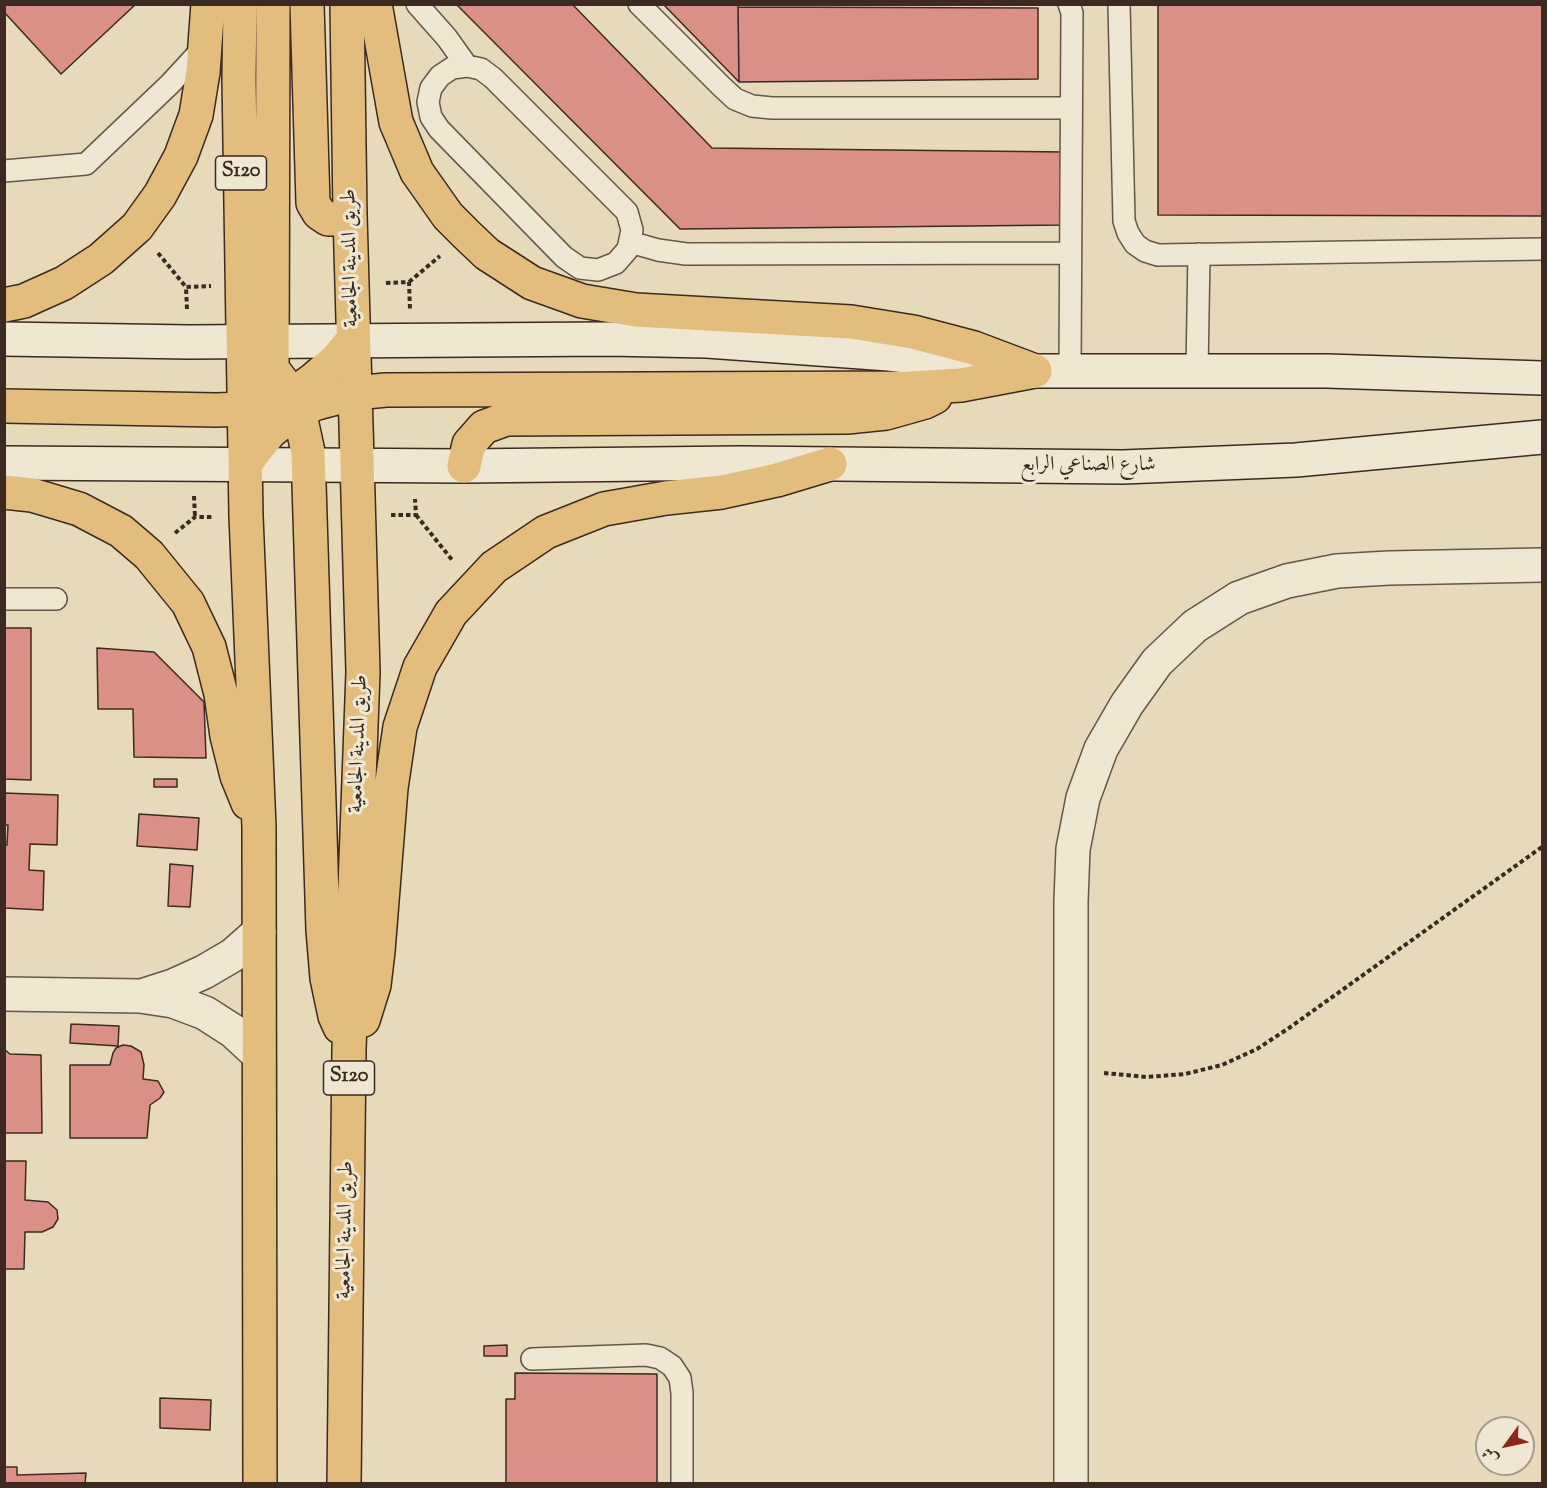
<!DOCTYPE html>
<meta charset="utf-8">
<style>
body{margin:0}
#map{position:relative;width:1547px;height:1488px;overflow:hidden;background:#e6daba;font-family:"Sorts Mill Goudy",Amiri,serif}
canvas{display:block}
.frame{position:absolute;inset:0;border:6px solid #3c2a21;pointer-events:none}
.north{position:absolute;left:1475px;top:1416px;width:60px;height:60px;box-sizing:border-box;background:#efe7d2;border:2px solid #a79b8b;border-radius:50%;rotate:237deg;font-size:16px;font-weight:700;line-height:24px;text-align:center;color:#3c2a21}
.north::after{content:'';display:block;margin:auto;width:21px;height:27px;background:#8f2418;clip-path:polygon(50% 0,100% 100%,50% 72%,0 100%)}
</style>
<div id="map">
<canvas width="1547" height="1488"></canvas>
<div class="frame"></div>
<div class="north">ش</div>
</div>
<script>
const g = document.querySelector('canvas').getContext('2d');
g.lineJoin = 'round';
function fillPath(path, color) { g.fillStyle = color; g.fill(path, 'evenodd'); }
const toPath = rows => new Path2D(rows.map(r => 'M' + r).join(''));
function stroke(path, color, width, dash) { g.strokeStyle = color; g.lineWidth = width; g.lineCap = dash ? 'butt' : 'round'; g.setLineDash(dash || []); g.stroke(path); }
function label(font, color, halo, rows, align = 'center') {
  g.font = font + ' "Sorts Mill Goudy",Amiri,serif'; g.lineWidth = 6; g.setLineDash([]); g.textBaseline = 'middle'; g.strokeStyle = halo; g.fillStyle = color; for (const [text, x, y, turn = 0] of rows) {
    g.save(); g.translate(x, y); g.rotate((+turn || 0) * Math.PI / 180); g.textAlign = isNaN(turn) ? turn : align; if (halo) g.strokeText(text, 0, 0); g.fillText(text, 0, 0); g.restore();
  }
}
const building = toPath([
 [4,4,136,4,61,74,4,12,4,4],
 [456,4,572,4,712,148,1064,152,1064,225,680,229,456,4],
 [663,4,738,4,739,82,663,4],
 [1158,4,1542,4,1542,216,1158,215,1158,4],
 [738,7,1038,8,1038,79,739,82,738,7],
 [4,628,31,628,31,780,4,779,4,628],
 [97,648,154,652,204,702,206,758,134,757,133,709,98,709,97,648],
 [154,779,177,779,177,787,154,787,154,779],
 [4,793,58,795,57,845,30,844,29,870,44,871,43,910,4,908,4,845,7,845,8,825,4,825,4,793],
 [139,814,199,818,197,850,137,846,139,814],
 [170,864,193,866,190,907,168,906,170,864],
 [71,1024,119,1026,118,1046,70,1043,71,1024],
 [123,1045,131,1046,141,1052,144,1065,143,1079,158,1081,164,1092,160,1098,150,1105,147,1138,70,1138,70,1065,110,1065,113,1053,116,1048,123,1045],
 [4,1049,10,1054,41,1055,42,1133,4,1133,4,1049],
 [4,1161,26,1161,25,1200,48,1202,57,1210,58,1219,53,1227,42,1232,25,1232,24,1269,4,1269,4,1161],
 [507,1345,507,1356,484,1356,484,1346,507,1345],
 [515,1373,657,1374,657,1484,506,1484,506,1399,515,1399,515,1373],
 [160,1398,211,1400,210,1430,160,1428,160,1398],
 [4,1467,17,1467,17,1475,86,1473,85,1484,4,1484,4,1467]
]);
fillPath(building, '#da9086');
stroke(building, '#3c2a21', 1.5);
const lane = toPath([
 [417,4,447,38,467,66],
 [639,4,721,86,735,99,752,106,772,108,1071,108],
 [1069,4,1072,13,1070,371],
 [1119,4,1124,221,1128,233,1135,244,1145,251,1158,255,1542,249],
 [467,66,481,69,493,78,627,212,632,230,628,249,616,263,598,270,580,268,564,257,439,129,431,117,428,102,431,88,440,76,452,68,467,66],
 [4,171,86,164,170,84,205,46],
 [630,242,658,250,686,254,1070,253],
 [1197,371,1199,254],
 [4,599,56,599],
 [532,1359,646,1355,660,1358,672,1366,680,1378,682,1393,682,1484]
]);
const street = toPath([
 [4,994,140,996,173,1001,205,1013,233,1031,258,1054],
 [142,996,173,986,204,972,233,955,259,932],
 [1071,1484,1071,901,1073,849,1083,798,1101,749,1127,704,1157,662,1195,626,1239,598,1287,581,1337,571,1389,568,1542,565]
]);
const secondary = toPath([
 [4,339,189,342,609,339,707,341,889,354,1035,371,1327,371,1542,378],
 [4,463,464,466,741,463,1123,467,1296,460,1542,437]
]);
const primary = toPath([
 [240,4,239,79,246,516,259,827,260,1484],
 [307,4,313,203,319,213,328,219,340,219,350,214],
 [375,4,396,122,417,172,448,216,466,234,487,254,532,283,582,301,636,310,851,322,913,332,974,348,1035,371],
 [4,305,24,301,64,283,101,259,137,227,160,195,181,156,196,115,203,72,208,4],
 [243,341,271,367,292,395,299,410,308,452,323,930,327,978,335,1016,340,1027],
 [272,381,273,4],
 [4,406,217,410,258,408,277,402,292,395,314,379,335,361,353,340],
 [245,464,257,448,270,432,286,419,299,410,317,403,355,393,386,390,910,388,961,385,1035,371],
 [464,466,469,444,484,427,506,419,847,417,886,413,925,402,935,397],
 [4,492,32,495,79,509,121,531,149,555,188,603,209,647,221,694,227,736,237,776,248,803],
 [363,1020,374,985,378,951,391,788,400,727,420,667,451,613,494,567,546,532,604,509,666,498,722,492,777,480,830,464],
 [344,1484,349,1049,363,672,350,214,347,4]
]);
stroke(lane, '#665647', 24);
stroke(street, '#665647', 36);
stroke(secondary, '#3c2a21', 36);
stroke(primary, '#3c2a21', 36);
stroke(toPath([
 [158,253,186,287],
 [409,282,440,256],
 [386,283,409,282,410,309],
 [187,309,186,287,211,286],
 [194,496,195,517],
 [391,515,416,515,415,499],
 [416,515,453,561],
 [175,533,195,517,213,517],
 [1104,1073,1147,1077,1185,1074,1222,1065,1257,1049,1289,1028,1542,847]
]), '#3c2a21', 4, [4.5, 3]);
stroke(lane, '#efe7d2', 21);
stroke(street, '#efe7d2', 33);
stroke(secondary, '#efe7d2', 33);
stroke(primary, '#e3bd7d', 33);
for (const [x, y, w] of [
 [241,173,51],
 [349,1078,51]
]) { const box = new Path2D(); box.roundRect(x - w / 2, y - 17, w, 34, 4.5); g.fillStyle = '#efe7d2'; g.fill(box); stroke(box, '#3c2a21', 1.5); }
label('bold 20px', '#3c2a21', null, [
 ["S120",241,173],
 ["S120",349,1078]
]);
label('21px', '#3c2a21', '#efe7d2', [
 ["طريق المدينة الجامعية",352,258,-91],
 ["شارع الصناعي الرابع",1088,466],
 ["طريق المدينة الجامعية",360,744,-88],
 ["طريق المدينة الجامعية",347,1230,-89]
]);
</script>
